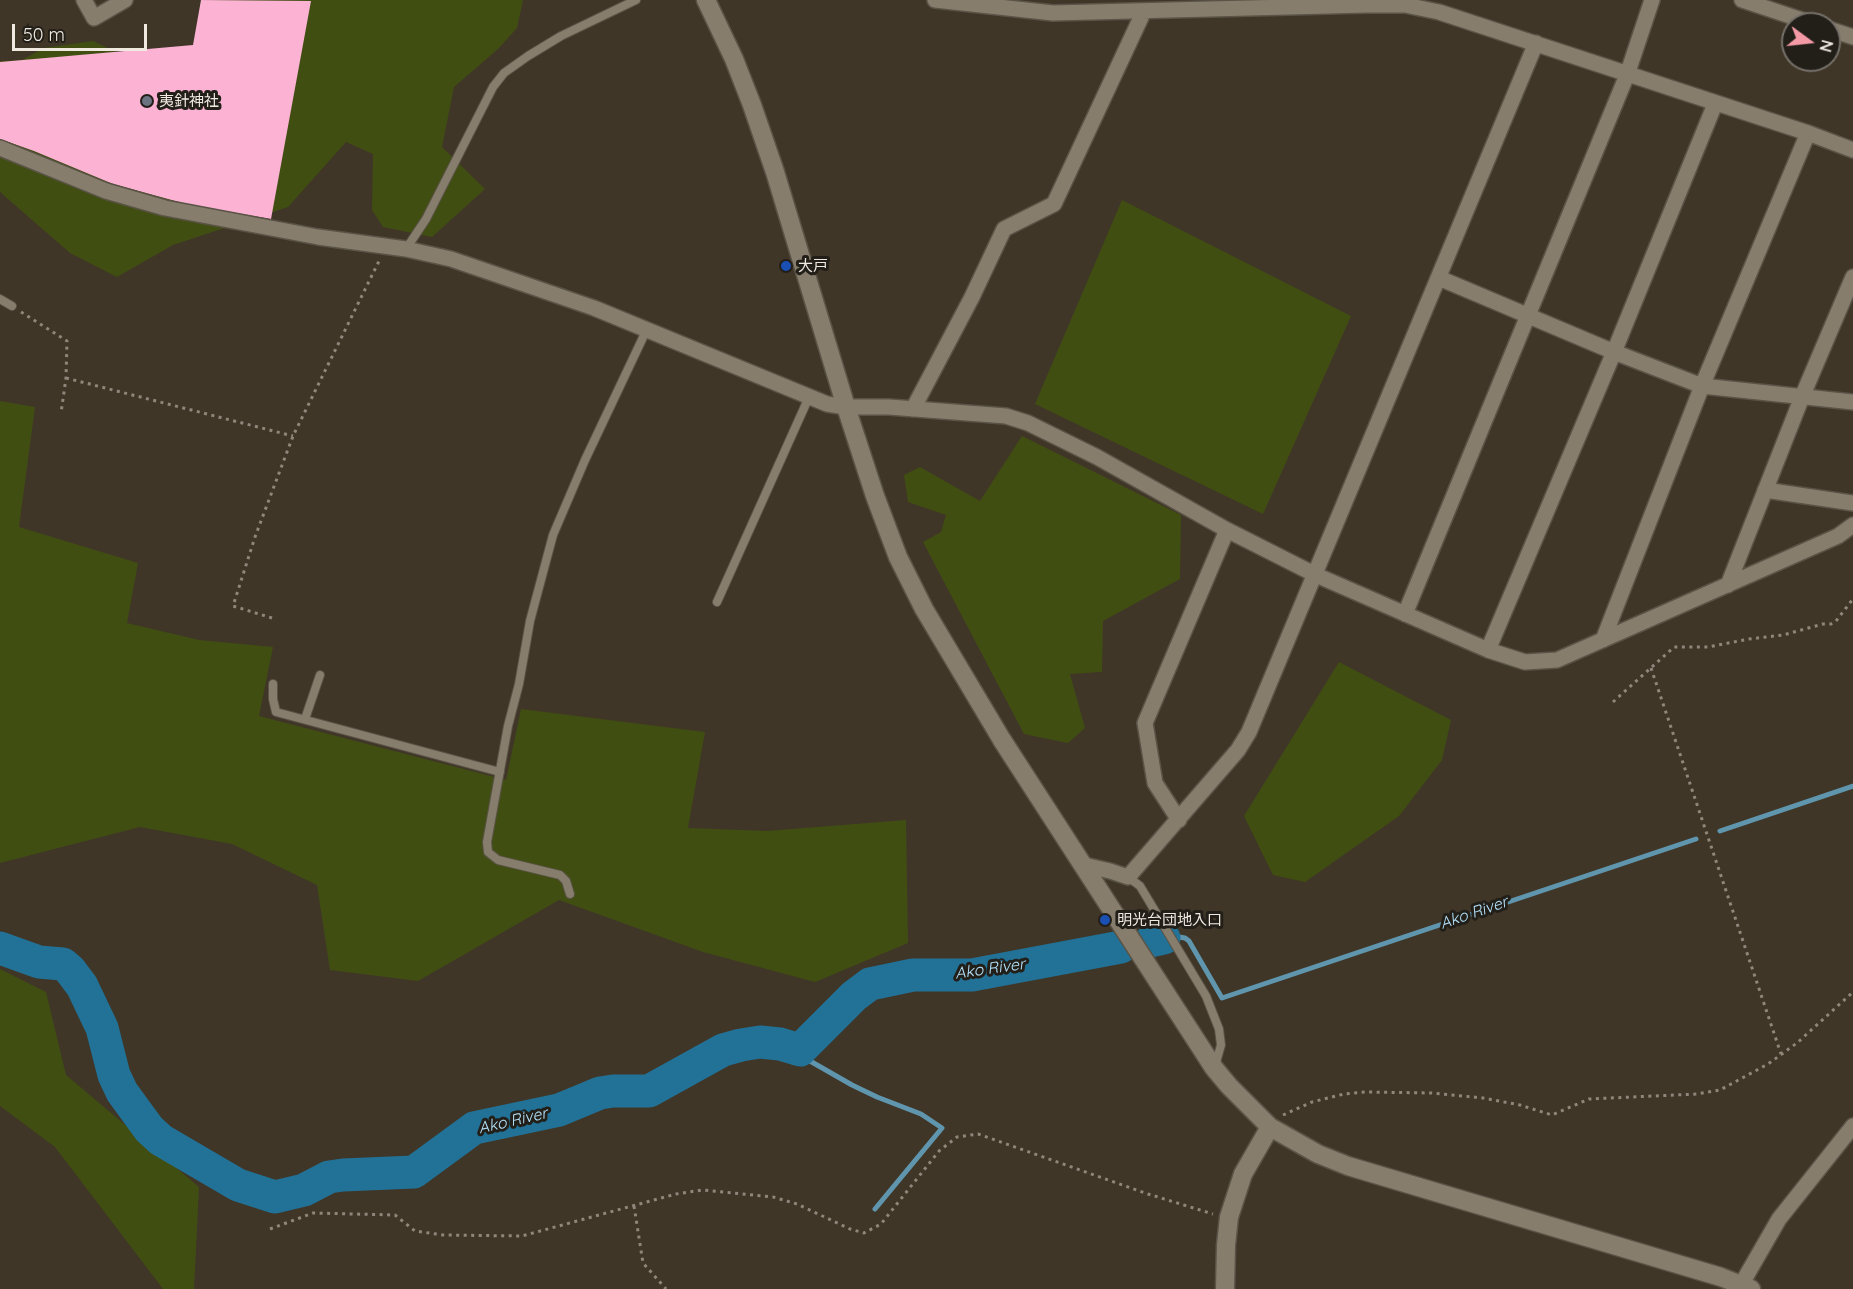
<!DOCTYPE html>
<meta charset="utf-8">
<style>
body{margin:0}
#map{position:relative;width:1853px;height:1289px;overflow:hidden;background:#3f3628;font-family:Quicksand,sans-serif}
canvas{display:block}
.north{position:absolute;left:1781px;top:12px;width:60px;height:60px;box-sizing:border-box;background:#221e18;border:2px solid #746f68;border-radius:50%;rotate:105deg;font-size:16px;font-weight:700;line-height:24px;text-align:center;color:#efe9e0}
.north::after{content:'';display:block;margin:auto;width:21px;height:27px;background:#f49aa7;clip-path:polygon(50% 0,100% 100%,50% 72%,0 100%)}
.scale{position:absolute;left:12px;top:24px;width:135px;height:27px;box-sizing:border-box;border:3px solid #efe9e0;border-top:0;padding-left:8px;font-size:18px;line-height:21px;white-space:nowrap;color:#efe9e0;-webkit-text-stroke:4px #221e18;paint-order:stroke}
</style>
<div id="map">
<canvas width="1853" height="1289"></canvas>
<div class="north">N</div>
<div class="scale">50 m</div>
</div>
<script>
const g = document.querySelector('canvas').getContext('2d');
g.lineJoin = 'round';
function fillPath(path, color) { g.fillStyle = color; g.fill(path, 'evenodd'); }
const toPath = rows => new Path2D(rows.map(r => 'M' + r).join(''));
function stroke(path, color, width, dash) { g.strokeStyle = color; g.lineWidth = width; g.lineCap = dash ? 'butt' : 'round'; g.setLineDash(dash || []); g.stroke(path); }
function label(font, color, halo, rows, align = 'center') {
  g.font = font + ' Quicksand,"Noto Sans JP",sans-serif'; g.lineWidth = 6; g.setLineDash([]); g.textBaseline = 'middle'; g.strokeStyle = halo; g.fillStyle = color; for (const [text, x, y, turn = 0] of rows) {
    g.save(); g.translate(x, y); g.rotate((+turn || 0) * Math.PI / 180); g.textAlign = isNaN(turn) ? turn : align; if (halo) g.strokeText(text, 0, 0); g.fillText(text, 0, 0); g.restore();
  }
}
fillPath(toPath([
 [211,0,523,0,517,28,498,49,454,87,442,147,485,189,432,237,383,227,372,210,373,154,346,142,288,207,173,245,117,277,70,253,0,192,0,61,22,60,44,48,93,41,151,69,204,52,217,18],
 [1122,200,1351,316,1263,514,1035,404],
 [0,401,35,407,19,527,138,563,127,623,199,640,273,647,259,716,506,780,521,709,705,732,688,828,767,831,906,820,908,943,815,982,703,952,559,900,418,981,330,970,317,885,232,844,140,827,0,863],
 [1022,436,1181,515,1180,579,1103,621,1102,672,1070,674,1085,728,1068,743,1024,734,923,542,941,532,946,515,908,502,904,475,920,467,980,501],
 [1339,662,1451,720,1442,760,1399,816,1305,882,1273,875,1244,816],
 [0,969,46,992,66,1075,199,1187,194,1289,163,1289,55,1147,0,1106]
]), '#414e12');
stroke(toPath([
 [1720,831,1853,786],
 [1179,937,1185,938,1189,941,1222,998,1696,839],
 [800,1050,810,1061,852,1085,877,1097,921,1114,942,1128,875,1209]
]), '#6096ad', 5);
stroke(toPath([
 [1151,941,1164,938],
 [0,948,39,962,63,964,70,970,82,986,102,1028,114,1075,122,1092,149,1129,161,1140,238,1185,275,1197,304,1190,329,1177,343,1175,414,1172,474,1128,559,1110,600,1093,613,1091,649,1091,723,1050,741,1045,760,1042,780,1044,800,1050,854,996,870,984,913,975,972,975,1121,947]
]), '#227297', 33);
fillPath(toPath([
 [201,0,311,1,271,219,190,205,113,184,34,151,0,139,0,62,193,45]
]), '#fbb2d3');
const lane = toPath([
 [406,249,426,219,493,87,504,73,528,56,561,36,636,0],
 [0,299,12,306],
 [717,602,809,397],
 [273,684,273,699,276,712,500,772],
 [305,719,320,675],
 [1128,877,1140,886,1206,996,1219,1029,1221,1045,1215,1066],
 [570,894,566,881,560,875,498,860,488,852,487,842,508,726,519,684,530,621,553,535,585,460,647,329]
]);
const street = toPath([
 [84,0,94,18,125,0],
 [935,0,1053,13,1367,5,1405,5,1439,12,1808,133,1853,150],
 [1742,0,1814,24],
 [1829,29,1853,37],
 [0,148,106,191,165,208,318,237,406,249,451,259,594,308,827,404,846,407,889,407,1006,416,1028,423,1097,457,1227,530,1316,575,1488,650,1525,662,1557,660,1838,536,1853,525],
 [1439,278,1614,352,1702,386,1853,402],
 [913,409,972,297,1004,229,1054,204,1144,11],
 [1765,490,1853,503],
 [1728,585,1802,397,1853,277],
 [1405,614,1627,75,1652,0],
 [1603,640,1702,386,1808,133],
 [1488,650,1614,352,1715,104],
 [1179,820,1155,783,1145,723,1227,530],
 [1084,865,1110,871,1128,877,1238,750,1249,732,1536,43],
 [1741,1285,1779,1219,1853,1126]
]);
const secondary = toPath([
 [706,0,734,59,752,105,775,172,846,407,875,496,898,557,924,609,1002,740,1214,1068,1229,1086,1270,1127,1318,1154,1348,1166,1721,1277,1751,1289],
 [1225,1289,1226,1245,1229,1217,1243,1174,1270,1127]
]);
stroke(lane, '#5a5346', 10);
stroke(street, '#5a5346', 18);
stroke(secondary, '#5a5346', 21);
stroke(toPath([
 [21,312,67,341,66,378,61,413],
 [66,378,293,436],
 [272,618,233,606,255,537,293,436,379,261],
 [1651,668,1781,1054],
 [1613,702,1674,647,1708,647,1749,639,1783,635,1823,624,1831,624,1836,621,1853,599],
 [1283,1115,1312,1102,1344,1094,1365,1092,1432,1093,1483,1098,1520,1105,1552,1115,1589,1099,1697,1094,1720,1090,1768,1064,1797,1043,1853,992],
 [634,1206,643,1263,666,1289],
 [270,1229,313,1213,395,1215,415,1231,443,1235,522,1236,676,1194,702,1190,773,1197,797,1204,850,1229,864,1233,881,1224,939,1151,957,1137,978,1134,1148,1194,1213,1214]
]), '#8f877b', 3, [3, 4.5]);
stroke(lane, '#867d6d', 8);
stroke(street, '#867d6d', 15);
stroke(secondary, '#867d6d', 18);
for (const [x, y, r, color] of [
 [147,101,6,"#6b7280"],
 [786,266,6,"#1a4fb4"],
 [1105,920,6,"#1a4fb4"]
]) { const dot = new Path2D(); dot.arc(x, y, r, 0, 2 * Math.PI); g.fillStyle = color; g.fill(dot); stroke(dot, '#221e18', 2); }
label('15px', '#efe9e0', '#221e18', [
 ["夷針神社",159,101],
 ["大戸",798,266],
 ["明光台団地入口",1117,920]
], 'left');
label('italic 16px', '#b6e4fd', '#221e18', [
 ["Ako River",1474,913,-19],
 ["Ako River",990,969,-8],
 ["Ako River",513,1121,-13]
]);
</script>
